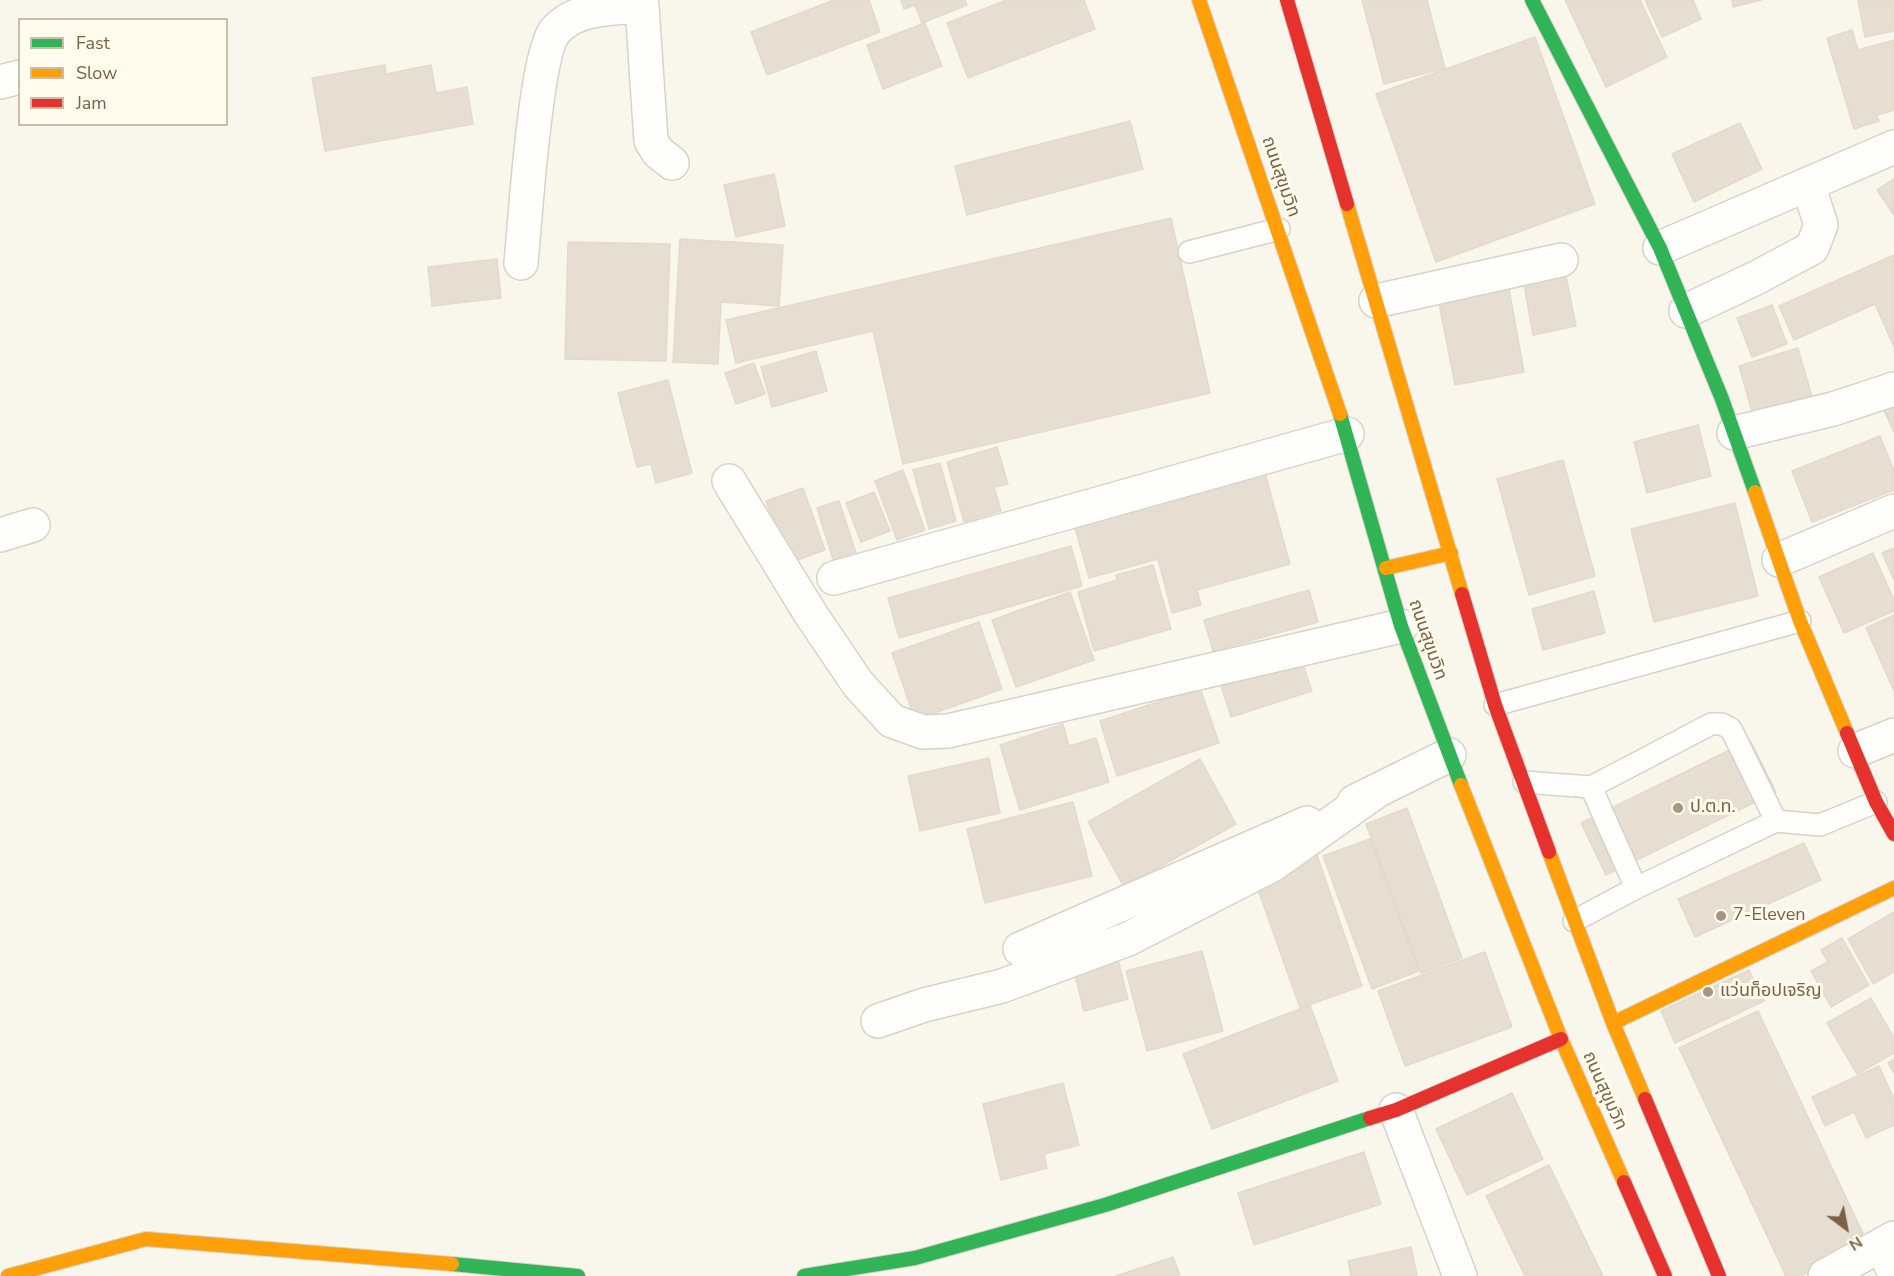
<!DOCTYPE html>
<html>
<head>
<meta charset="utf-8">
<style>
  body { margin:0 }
  #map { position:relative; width:1894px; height:1276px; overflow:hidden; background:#f9f6eb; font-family:"Nunito Sans",sans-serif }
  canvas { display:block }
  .legend { position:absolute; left:18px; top:18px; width:210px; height:108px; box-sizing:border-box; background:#fffbed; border:2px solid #cabeaa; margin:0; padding:8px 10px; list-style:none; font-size:18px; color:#7b6246 }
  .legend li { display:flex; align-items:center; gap:12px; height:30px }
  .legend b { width:30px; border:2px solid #cabeaa }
  .north { position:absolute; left:1816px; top:1198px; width:60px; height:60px; -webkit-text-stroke:4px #fffbed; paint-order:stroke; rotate:148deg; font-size:16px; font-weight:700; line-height:24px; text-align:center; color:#7b6246 }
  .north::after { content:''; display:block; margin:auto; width:21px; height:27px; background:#7b6246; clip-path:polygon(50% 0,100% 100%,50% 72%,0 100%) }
</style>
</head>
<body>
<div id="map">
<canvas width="1894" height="1276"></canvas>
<ul class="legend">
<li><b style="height:8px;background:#30b455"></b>Fast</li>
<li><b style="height:8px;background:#ff9f0a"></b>Slow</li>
<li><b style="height:8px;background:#e5322d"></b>Jam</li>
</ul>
<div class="north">N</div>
</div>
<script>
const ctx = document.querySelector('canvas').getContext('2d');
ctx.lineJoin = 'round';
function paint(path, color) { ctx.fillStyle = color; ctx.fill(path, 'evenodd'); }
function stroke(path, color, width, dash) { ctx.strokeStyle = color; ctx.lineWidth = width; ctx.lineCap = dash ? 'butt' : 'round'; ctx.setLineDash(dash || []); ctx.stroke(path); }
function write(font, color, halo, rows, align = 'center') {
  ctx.font = font + ' "Nunito Sans","Noto Sans Thai",sans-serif'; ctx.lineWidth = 6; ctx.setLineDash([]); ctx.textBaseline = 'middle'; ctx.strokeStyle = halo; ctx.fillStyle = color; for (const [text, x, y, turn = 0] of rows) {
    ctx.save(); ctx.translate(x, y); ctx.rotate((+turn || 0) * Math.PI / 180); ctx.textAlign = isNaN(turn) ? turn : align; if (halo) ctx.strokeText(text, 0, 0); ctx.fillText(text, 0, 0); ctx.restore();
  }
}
const building = new Path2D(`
  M 834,0 L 869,0 L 880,32 L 767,75 L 751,32 Z
  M 901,0 L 965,0 L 967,5 L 922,23 L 915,5 L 904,9 Z
  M 1007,0 L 1084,0 L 1095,29 L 968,78 L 947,23 Z
  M 1362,0 L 1427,0 L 1445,68 L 1384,84 Z
  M 1565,0 L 1640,0 L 1667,57 L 1606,87 Z
  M 1645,0 L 1693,0 L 1701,19 L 1662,37 Z
  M 1732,0 L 1762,0 L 1733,7 Z
  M 1858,0 L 1894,0 L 1894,31 L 1865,37 Z
  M 925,23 L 942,66 L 883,89 L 867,45 Z
  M 1852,30 L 1858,50 L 1894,40 L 1894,110 L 1877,115 L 1879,121 L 1854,129 L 1827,38 Z
  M 1535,37 L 1595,204 L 1436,262 L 1376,94 Z
  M 385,65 L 386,74 L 431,65 L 436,93 L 467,87 L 473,124 L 325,151 L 312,78 Z
  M 1130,121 L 1143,169 L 967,215 L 955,166 Z
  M 1740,123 L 1762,169 L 1694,202 L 1672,154 Z
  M 774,174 L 785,226 L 736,237 L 724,185 Z
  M 1894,179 L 1894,215 L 1877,190 Z
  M 1171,218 L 1210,393 L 903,464 L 873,331 L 736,363 L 726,320 Z
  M 680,239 L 783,245 L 779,306 L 721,302 L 718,364 L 673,362 Z
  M 568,242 L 670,244 L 666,361 L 565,359 Z
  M 1894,255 L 1894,347 L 1875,304 L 1794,340 L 1779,306 Z
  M 497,259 L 501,298 L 432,306 L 428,267 Z
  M 1566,276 L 1576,326 L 1533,335 L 1524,284 Z
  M 1509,289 L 1524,372 L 1455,385 L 1439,303 Z
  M 1772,305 L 1787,344 L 1752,357 L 1737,318 Z
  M 1798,348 L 1812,397 L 1753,415 L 1739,366 Z
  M 816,351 L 827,391 L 772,407 L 761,367 Z
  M 754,363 L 765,394 L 736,404 L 725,373 Z
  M 668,380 L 692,473 L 656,483 L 651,464 L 637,467 L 618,393 Z
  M 1894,398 L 1894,432 L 1881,404 Z
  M 1698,425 L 1711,476 L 1647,493 L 1634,442 Z
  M 1880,436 L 1894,471 L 1894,490 L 1812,522 L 1792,471 Z
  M 997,447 L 1008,484 L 994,487 L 1001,511 L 964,522 L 947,462 Z
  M 1563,460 L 1595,576 L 1529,595 L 1497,479 Z
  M 940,463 L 956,521 L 929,529 L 913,470 Z
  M 1263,466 L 1290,564 L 1197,590 L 1201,605 L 1172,613 L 1158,559 L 1089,578 L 1073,520 Z
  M 903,470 L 925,530 L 897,540 L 875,481 Z
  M 803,488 L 825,550 L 789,563 L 766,501 Z
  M 874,492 L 890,531 L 861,542 L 846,503 Z
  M 839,501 L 858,559 L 835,566 L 817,508 Z
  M 1735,503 L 1758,596 L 1654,622 L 1631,529 Z
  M 1071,546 L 1082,586 L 899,638 L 888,598 Z
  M 1894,548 L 1894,580 L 1882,553 Z
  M 1873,553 L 1894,600 L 1894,611 L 1844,633 L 1819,577 Z
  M 1153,565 L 1171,629 L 1094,651 L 1078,592 L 1117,580 L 1116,575 Z
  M 1309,590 L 1318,622 L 1213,651 L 1204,620 Z
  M 1594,591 L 1605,633 L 1543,650 L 1532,609 Z
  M 1070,592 L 1094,660 L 1016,687 L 992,620 Z
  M 1894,615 L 1894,691 L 1866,628 Z
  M 979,622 L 1002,689 L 915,720 L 892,653 Z
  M 1300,656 L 1312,691 L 1231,717 L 1220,682 Z
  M 1200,688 L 1219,743 L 1117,776 L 1100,721 Z
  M 1063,724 L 1069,746 L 1096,738 L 1109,782 L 1020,810 L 1000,745 Z
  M 1750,740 L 1776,792 L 1606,875 L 1581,823 Z
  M 989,758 L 1000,813 L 920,831 L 908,776 Z
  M 1200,759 L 1236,824 L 1124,887 L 1088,822 Z
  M 1073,802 L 1092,876 L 985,903 L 967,829 Z
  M 1407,808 L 1462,958 L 1421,973 L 1366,824 Z
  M 1370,839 L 1419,971 L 1372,989 L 1323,856 Z
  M 1804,843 L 1821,880 L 1695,937 L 1678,899 Z
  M 1317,855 L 1362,986 L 1300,1008 L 1254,878 Z
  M 1894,912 L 1894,972 L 1873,984 L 1848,939 Z
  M 1842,938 L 1869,985 L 1831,1007 L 1811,971 L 1828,962 L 1821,950 Z
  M 1202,951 L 1223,1031 L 1147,1051 L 1126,971 Z
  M 1485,952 L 1512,1027 L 1405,1066 L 1378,991 Z
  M 1117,956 L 1128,999 L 1084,1011 L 1073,967 Z
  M 1749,970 L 1764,1001 L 1675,1043 L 1661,1011 Z
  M 1871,998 L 1894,1038 L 1894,1053 L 1857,1074 L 1827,1023 Z
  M 1310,1005 L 1338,1081 L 1212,1129 L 1183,1054 Z
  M 1758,1011 L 1868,1244 L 1800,1276 L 1786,1276 L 1679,1048 Z
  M 1894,1059 L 1894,1073 L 1888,1063 Z
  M 1879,1066 L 1894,1099 L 1894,1125 L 1866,1138 L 1854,1112 L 1825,1126 L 1812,1097 Z
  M 1063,1083 L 1079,1145 L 1044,1154 L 1047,1168 L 1001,1180 L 983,1104 Z
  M 1512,1093 L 1543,1159 L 1467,1195 L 1436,1129 Z
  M 1364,1152 L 1381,1204 L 1254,1245 L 1238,1193 Z
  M 1549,1165 L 1603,1276 L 1525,1276 L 1486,1196 Z
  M 1411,1247 L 1417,1276 L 1351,1276 L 1348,1261 Z
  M 1173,1257 L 1180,1276 L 1116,1276 Z`);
paint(building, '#e6ded1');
stroke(building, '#e3dacc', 1.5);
const lane = new Path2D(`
  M 1189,252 L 1279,229
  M 1495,705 L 1800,621
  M 1524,782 L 1591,787 L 1711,724 L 1722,724 L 1731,729 L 1776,821
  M 1591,787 L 1636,888
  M 1574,921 L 1636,888 L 1776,821 L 1820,825 L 1876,802`);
const street = new Path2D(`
  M 642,6 L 651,141 L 658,152 L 672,163
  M 0,82 L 20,77
  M 1660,248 L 1894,147
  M 521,263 C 525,223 535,53 556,30 C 577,7 614,8 642,6 L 641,0
  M 1376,301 L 1561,260
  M 1686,311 L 1756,278 L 1812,248 L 1821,225 L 1808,184
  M 1734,433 L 1833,409 L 1894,389
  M 729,481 L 810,613 L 858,684 L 892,721 L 923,732 L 948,731 L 1401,626
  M 0,535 L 33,525
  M 1779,560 L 1894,511
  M 834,578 L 1347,434
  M 1855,751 L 1894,735
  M 1354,802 L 1449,755
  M 1020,949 L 1307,823
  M 878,1021 L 924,1005 L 1002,986 L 1128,939 L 1272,865 L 1374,793
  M 1396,1110 L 1460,1276
  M 1882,1245 L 1894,1272
  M 1825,1276 L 1894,1238`);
const fast = new Path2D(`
  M 1532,0 L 1660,248 L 1722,399 L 1755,492
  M 1340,414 L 1401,626 L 1461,785
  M 452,1264 L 578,1276
  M 804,1276 L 915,1258 L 1105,1205 L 1370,1118`);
const slow = new Path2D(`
  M 1199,0 L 1340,414
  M 1347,204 L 1462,594
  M 1755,492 L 1800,621 L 1847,733
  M 1386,568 L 1451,553
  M 1461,785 L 1561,1039 L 1624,1182
  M 1549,852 L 1613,1023 L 1645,1099
  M 1613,1023 L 1894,888
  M 8,1276 L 146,1239 L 452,1264`);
const jam = new Path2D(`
  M 1287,0 L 1347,204
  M 1462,594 L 1495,705 L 1549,852
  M 1847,733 L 1876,802 L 1894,834
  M 1645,1099 L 1719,1276
  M 1370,1118 L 1396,1110 L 1561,1039
  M 1624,1182 L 1665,1276`);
stroke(lane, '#d8d3c9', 24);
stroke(street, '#d8d3c9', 36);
stroke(fast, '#d9d3c8', 16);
stroke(slow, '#d9d3c8', 16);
stroke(jam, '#d9d3c8', 16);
stroke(lane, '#fefefc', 21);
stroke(street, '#fefefc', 33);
stroke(fast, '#30b455', 14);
stroke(slow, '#ff9f0a', 14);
stroke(jam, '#e5322d', 14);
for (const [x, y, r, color] of [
  [1678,808,6,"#a79680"],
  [1721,916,6,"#a79680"],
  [1708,992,6,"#a79680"]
]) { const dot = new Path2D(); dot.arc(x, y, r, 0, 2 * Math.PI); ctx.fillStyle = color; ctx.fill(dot); stroke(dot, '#fffbed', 2); }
write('18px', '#7b6246', '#fffbed', [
  ["ถนนสุขุมวิท",1280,177,71],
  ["ถนนสุขุมวิท",1427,640,71],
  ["ถนนสุขุมวิท",1604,1091,66]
]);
write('18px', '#7b6246', '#fffbed', [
  ["ป.ต.ท.",1690,808],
  ["7-Eleven",1733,916],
  ["แว่นท็อปเจริญ",1720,992]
], 'left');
</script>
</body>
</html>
